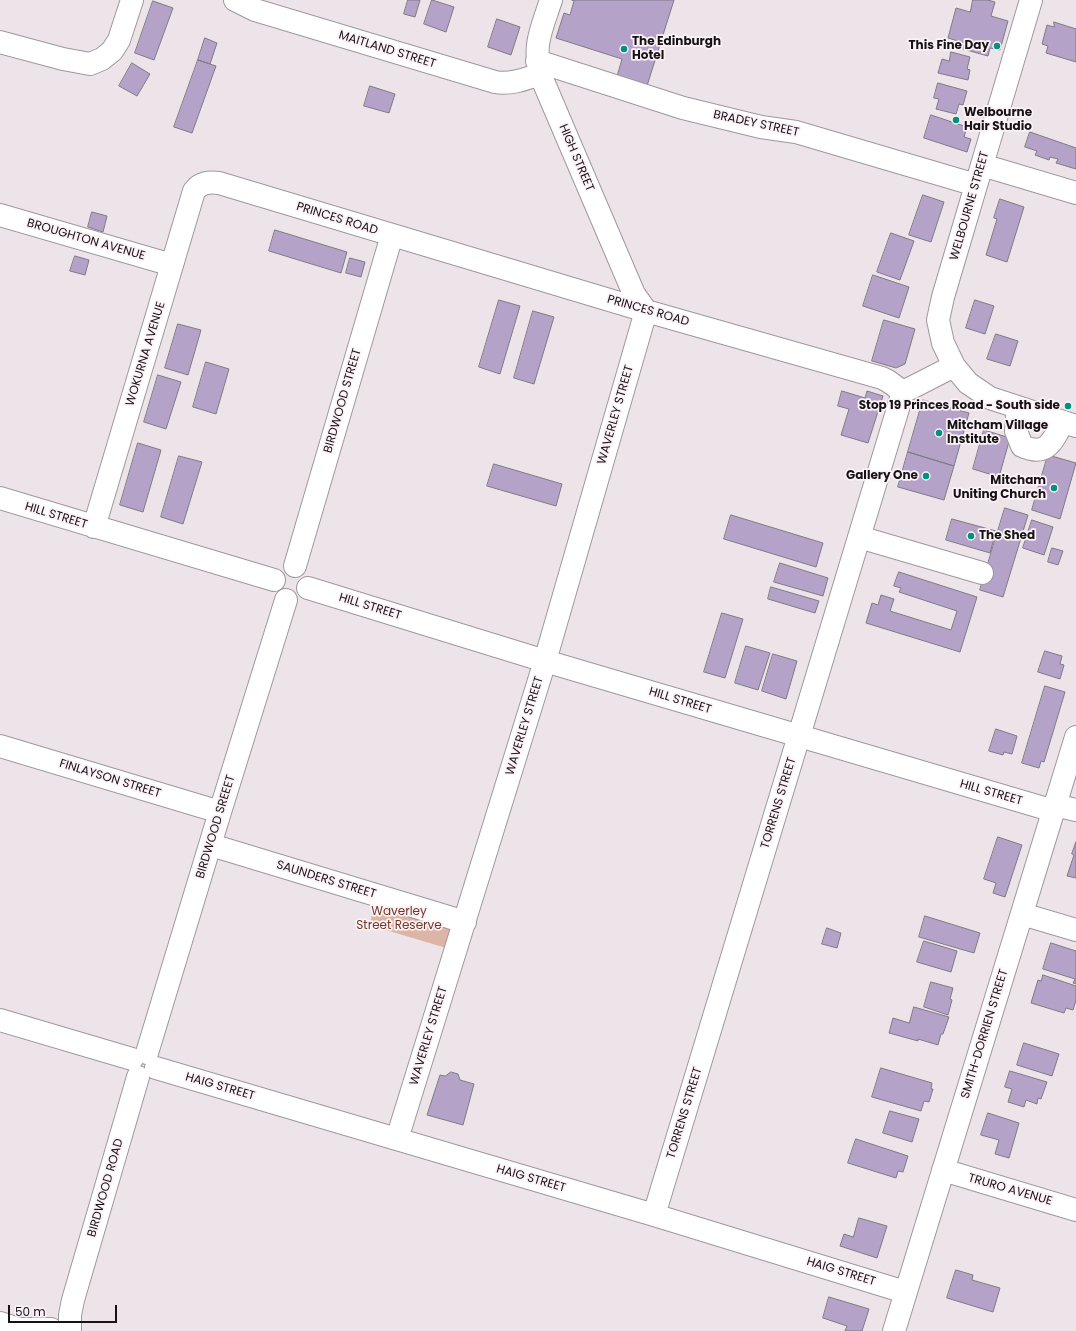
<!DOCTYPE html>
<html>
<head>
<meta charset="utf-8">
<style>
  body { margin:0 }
  #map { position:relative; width:1076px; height:1331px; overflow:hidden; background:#ede4ea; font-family:Poppins,sans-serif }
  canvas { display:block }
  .scale { position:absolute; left:8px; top:1305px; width:109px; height:18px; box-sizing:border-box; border:2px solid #161315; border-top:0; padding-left:5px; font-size:12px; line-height:14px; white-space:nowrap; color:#161315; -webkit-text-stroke:3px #fbf1f7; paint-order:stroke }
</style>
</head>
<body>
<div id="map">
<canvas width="1076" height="1331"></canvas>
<div class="scale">50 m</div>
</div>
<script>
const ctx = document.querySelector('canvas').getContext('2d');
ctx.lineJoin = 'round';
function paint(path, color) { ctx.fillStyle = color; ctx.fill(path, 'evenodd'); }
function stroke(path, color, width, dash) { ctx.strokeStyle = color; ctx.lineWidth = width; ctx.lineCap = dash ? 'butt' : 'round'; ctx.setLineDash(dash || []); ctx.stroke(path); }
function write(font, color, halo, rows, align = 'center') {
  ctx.font = font + ' Poppins,sans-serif'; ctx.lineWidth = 3.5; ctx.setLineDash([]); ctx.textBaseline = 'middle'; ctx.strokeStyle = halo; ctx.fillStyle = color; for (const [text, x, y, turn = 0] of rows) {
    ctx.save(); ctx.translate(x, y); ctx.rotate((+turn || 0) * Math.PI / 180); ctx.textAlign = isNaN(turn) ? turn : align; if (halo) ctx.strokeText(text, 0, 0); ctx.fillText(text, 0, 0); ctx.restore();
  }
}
paint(new Path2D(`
  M 378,897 L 462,923 L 453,950 L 369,925 Z`), '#ddb5a6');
const building = new Path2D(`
  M 408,0 L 420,0 L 415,17 L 404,14 Z
  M 432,0 L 454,7 L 446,32 L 424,24 Z
  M 572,0 L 674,0 L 646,89 L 616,80 L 622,59 L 556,38 L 564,13 L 570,15 L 574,1 Z
  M 973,0 L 988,0 L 995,2 L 991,16 L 1008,21 L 1000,50 L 990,48 L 988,56 L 963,49 L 965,43 L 948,38 L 956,8 L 970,12 Z
  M 153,1 L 173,8 L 154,60 L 135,53 Z
  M 497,19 L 520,27 L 511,55 L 488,47 Z
  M 1054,22 L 1076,29 L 1076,62 L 1046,53 L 1048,46 L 1042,44 L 1047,25 L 1054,27 Z
  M 205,38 L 217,43 L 210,64 L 198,60 Z
  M 951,52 L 970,57 L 967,69 L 970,70 L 968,80 L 938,73 L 942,59 L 949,61 Z
  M 198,60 L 216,66 L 192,133 L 174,127 Z
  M 132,63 L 150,74 L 137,96 L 119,86 Z
  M 938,83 L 967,91 L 963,105 L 959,104 L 956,114 L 936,109 L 939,99 L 934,98 Z
  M 370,86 L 395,94 L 389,113 L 364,106 Z
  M 931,115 L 967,127 L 964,137 L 971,139 L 967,152 L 924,138 Z
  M 1030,132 L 1076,148 L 1076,169 L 1056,163 L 1058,159 L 1050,157 L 1049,160 L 1035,155 L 1037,151 L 1025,147 Z
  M 923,195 L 944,202 L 931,242 L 909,235 Z
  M 1000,199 L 1024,207 L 1007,262 L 986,255 L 997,219 L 994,218 Z
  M 92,212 L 107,216 L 103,232 L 88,227 Z
  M 275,230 L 347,252 L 341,273 L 269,251 Z
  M 891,233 L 914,241 L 900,280 L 877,272 Z
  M 75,256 L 89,260 L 85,275 L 70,271 Z
  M 350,258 L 365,262 L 361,277 L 346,273 Z
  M 873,275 L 909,287 L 899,318 L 863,306 Z
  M 499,300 L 520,306 L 500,374 L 479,367 Z
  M 975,300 L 994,306 L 985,334 L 966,328 Z
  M 533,311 L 554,317 L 534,384 L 514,378 Z
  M 884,320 L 915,329 L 905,364 L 896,368 L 872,361 Z
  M 178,324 L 201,330 L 188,375 L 165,368 Z
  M 996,334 L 1018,341 L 1010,366 L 987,359 Z
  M 206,362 L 229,369 L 216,414 L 193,407 Z
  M 158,375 L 181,382 L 166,429 L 144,422 Z
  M 842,391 L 865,398 L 867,391 L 883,396 L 868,443 L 841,435 L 849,409 L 838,406 Z
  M 923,400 L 969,413 L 954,466 L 908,452 Z
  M 984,430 L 1010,438 L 999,477 L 973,469 Z
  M 138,443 L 161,450 L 143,512 L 120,505 Z
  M 908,452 L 954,466 L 944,500 L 898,487 Z
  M 1048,455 L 1076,463 L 1060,519 L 1032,510 Z
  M 179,456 L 202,462 L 183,524 L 161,517 Z
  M 494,464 L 562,484 L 556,506 L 487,486 Z
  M 1005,508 L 1028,515 L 1003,597 L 980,590 Z
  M 731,515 L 823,543 L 816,567 L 724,539 Z
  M 952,519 L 996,531 L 990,553 L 946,540 Z
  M 1032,520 L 1053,527 L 1044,555 L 1023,548 Z
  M 1052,548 L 1063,551 L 1058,565 L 1048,562 Z
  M 780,563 L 828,578 L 823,596 L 774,582 Z
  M 899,572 L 977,597 L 960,652 L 866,623 L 872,603 L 878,605 L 881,595 L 894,599 L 890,611 L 951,630 L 957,611 L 899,592 L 901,588 L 894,586 Z
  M 771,587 L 819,601 L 815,613 L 768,599 Z
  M 722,613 L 743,619 L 725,678 L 704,672 Z
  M 746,646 L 770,653 L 758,690 L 735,683 Z
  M 1045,651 L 1062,656 L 1060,664 L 1064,665 L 1060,679 L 1038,672 Z
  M 773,654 L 797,661 L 786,699 L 762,691 Z
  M 1045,686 L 1065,692 L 1044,762 L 1041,761 L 1039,768 L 1022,763 Z
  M 996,729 L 1017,736 L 1012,754 L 1004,752 L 1003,755 L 989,751 Z
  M 998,837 L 1022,845 L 1005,897 L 993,893 L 996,883 L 984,879 Z
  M 1076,842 L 1076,878 L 1067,876 L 1074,855 L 1072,854 Z
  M 925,916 L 980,933 L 974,953 L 919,937 Z
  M 827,928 L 841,933 L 837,948 L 822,944 Z
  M 924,941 L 957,951 L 951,972 L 917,962 Z
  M 1051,943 L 1076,951 L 1076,984 L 1073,983 L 1075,979 L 1043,969 Z
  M 1043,975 L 1076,986 L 1076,1000 L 1073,1010 L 1066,1008 L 1064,1013 L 1031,1003 L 1038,980 L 1041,981 Z
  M 931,982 L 953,988 L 950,999 L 952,1000 L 948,1015 L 924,1007 Z
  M 914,1007 L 949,1017 L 943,1034 L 941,1034 L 938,1045 L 918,1039 L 918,1041 L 889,1033 L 893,1018 L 909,1023 Z
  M 1024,1043 L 1059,1054 L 1052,1076 L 1017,1065 Z
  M 881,1068 L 932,1083 L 931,1089 L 933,1089 L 929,1102 L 924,1101 L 921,1111 L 872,1097 Z
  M 1010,1071 L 1047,1082 L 1041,1099 L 1038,1098 L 1037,1104 L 1026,1100 L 1024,1107 L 1008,1102 L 1012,1089 L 1005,1087 Z
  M 451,1072 L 458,1074 L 460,1080 L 474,1084 L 463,1125 L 427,1115 L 440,1075 L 445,1076 Z
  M 890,1111 L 919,1119 L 912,1142 L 883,1133 Z
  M 988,1113 L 1019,1123 L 1009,1158 L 995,1154 L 999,1140 L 981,1135 Z
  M 856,1139 L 908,1156 L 903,1172 L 898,1171 L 896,1178 L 848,1163 Z
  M 859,1218 L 887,1226 L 877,1258 L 840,1246 L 844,1234 L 853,1237 Z
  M 956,1270 L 973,1275 L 972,1280 L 1000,1288 L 993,1312 L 947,1298 Z
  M 829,1297 L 869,1309 L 862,1331 L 845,1331 L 847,1326 L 823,1318 Z`);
paint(building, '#b4a2c9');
stroke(building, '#7e7b83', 1);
const minor = new Path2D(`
  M 235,0 L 255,10 L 495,82 C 511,85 525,79 540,74
  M 1031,0 L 982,165 L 943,297 L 938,320 L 943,343 L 954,366 L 968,383 L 990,398 L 1076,426
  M 0,42 L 63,59 L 90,64 L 102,59 L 112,51 L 119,40 L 132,0
  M 537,61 L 683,108 L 761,127 L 796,132 L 976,185
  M 982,165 L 1076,193
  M 0,215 L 172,265
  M 1018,407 L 1016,431 L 1022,446 C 1047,457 1052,442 1063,422
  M 0,498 L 274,580
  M 94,527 L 194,191 C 201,182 209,182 219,183 L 646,311 L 882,378 L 888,381 L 903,392 L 954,366
  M 859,537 L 982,573
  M 295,566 L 392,235
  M 308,588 L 545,661 L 1054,811
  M 0,746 L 220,812
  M 1055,805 L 1076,810
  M 211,845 L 465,922
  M 1022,914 L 1076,930
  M 0,1020 L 132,1059
  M 147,1053 L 220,812 L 286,600
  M 156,1068 L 654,1215 L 905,1292
  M 397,1139 L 545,661 L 646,311 L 634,294 L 540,74 C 533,44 542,28 551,0
  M 943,1170 L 1076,1210
  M 654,1215 L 903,392
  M 0,1323 L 24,1331
  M 19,1329 L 51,1329
  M 70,1331 L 70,1315 L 73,1300 L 138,1077
  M 894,1331 L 1076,737`);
stroke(minor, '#a0979d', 24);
stroke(minor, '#fff', 22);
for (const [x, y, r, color] of [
  [997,46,4,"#00917e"],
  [624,49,4,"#00917e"],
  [956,120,4,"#00917e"],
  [1068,406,4,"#00917e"],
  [939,433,4,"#00917e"],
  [926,476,4,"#00917e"],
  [1054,488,4,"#00917e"],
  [971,536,4,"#00917e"]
]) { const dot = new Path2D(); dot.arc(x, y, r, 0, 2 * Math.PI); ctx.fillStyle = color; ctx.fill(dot); stroke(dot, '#fbf1f7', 1.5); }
write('bold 12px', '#161315', '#fbf1f7', [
  ["The Edinburgh",632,42],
  ["Hotel",632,56],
  ["This Fine Day",989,46,"right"],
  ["Welbourne",964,113],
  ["Hair Studio",964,127],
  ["Stop 19 Princes Road - South side",1060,406,"right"],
  ["Mitcham Village",947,426],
  ["Institute",947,440],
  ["Gallery One",918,476,"right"],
  ["Mitcham",1046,481,"right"],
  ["Uniting Church",1046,495,"right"],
  ["The Shed",979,536]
], 'left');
write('12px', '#161315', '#fbf1f7', [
  ["MAITLAND STREET",387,50,17],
  ["BRADEY STREET",756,124,12],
  ["HIGH STREET",576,158,67],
  ["WELBOURNE STREET",970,206,-74],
  ["PRINCES ROAD",337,219,17],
  ["BROUGHTON AVENUE",86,240,16],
  ["PRINCES ROAD",648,311,16],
  ["WOKURNA AVENUE",146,354,-73],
  ["BIRDWOOD STREET",343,401,-74],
  ["WAVERLEY STREET",616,415,-74],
  ["HILL STREET",56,516,17],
  ["HILL STREET",370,607,17],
  ["HILL STREET",680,701,17],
  ["WAVERLEY STREET",525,726,-73],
  ["FINLAYSON STREET",110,779,17],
  ["HILL STREET",991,793,16],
  ["TORRENS STREET",779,803,-73],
  ["BIRDWOOD SREEET",216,827,-73],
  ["SAUNDERS STREET",326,880,17],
  ["SMITH-DORRIEN STREET",985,1034,-73],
  ["WAVERLEY STREET",429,1036,-73],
  ["HAIG STREET",220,1087,16],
  ["TORRENS STREET",685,1113,-73],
  ["HAIG STREET",531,1179,16],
  ["BIRDWOOD ROAD",106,1188,-74],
  ["TRURO AVENUE",1010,1190,16],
  ["HAIG STREET",841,1272,17]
]);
write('12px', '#723821', '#fbf1f7', [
  ["Waverley",399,912],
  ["Street Reserve",399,926]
]);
</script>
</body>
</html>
